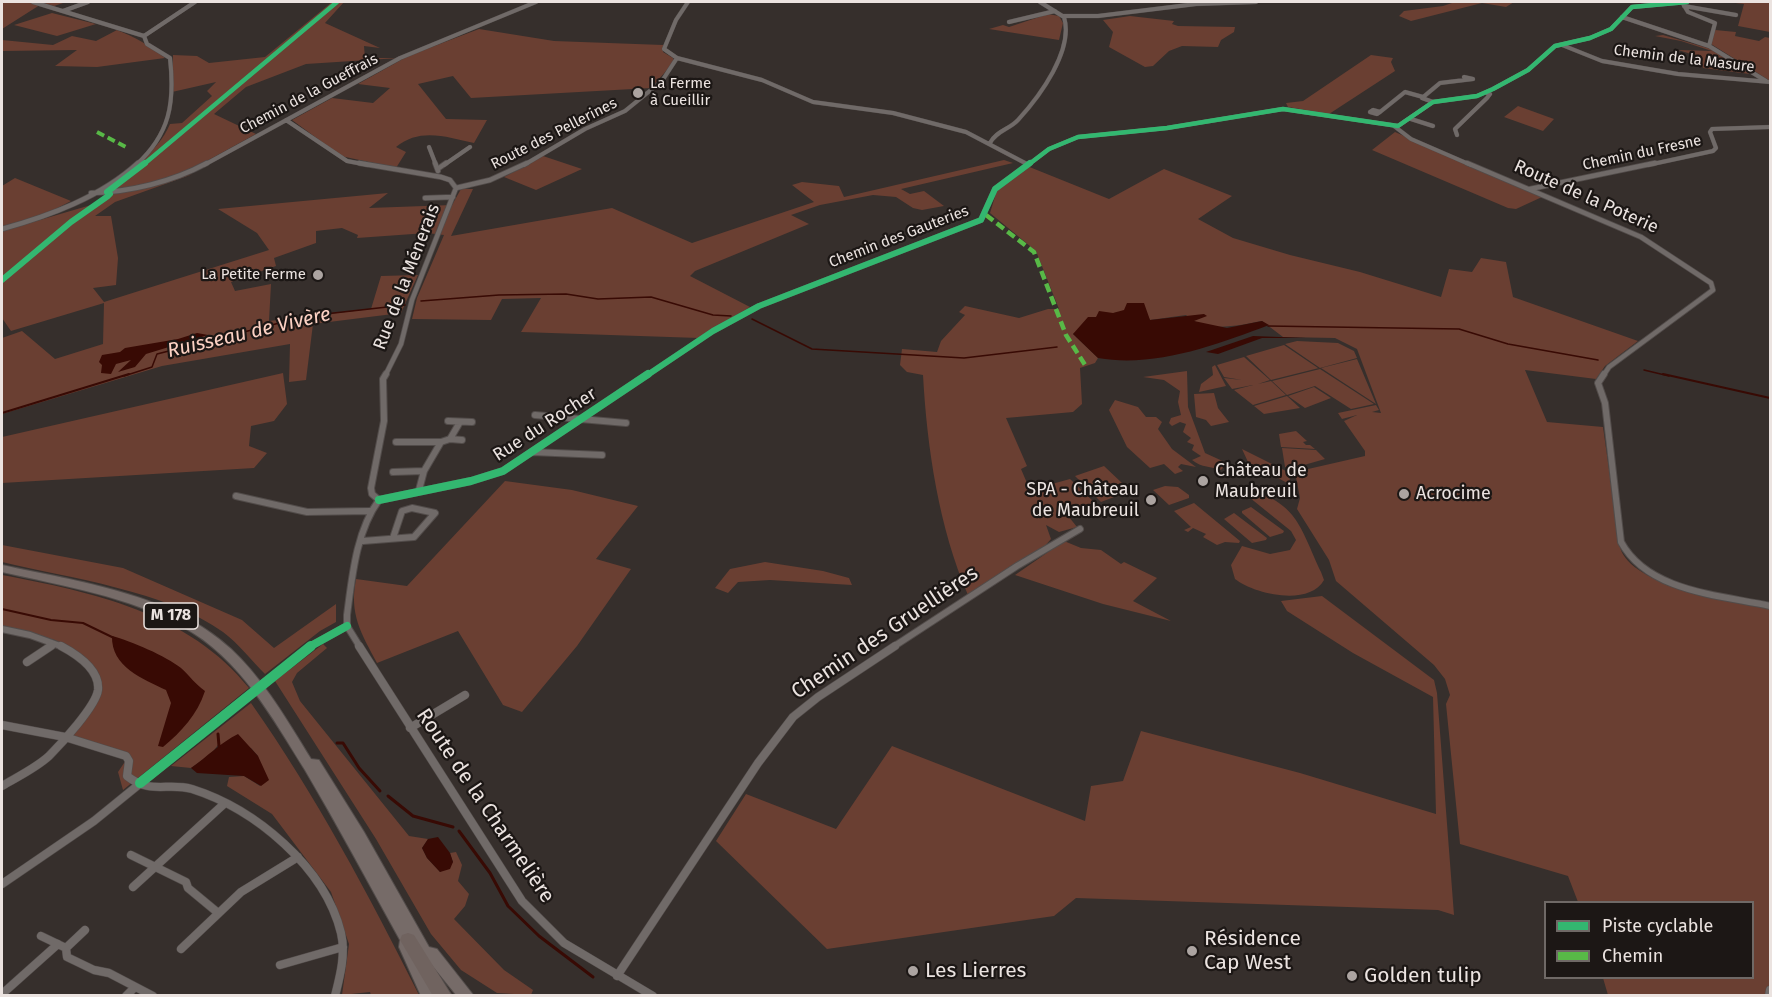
<!DOCTYPE html>
<html>
<head>
<meta charset="utf-8">
<style>
  body { margin:0 }
  #map { position:relative; width:1772px; height:997px; overflow:hidden; background:#362f2c; font-family:"Fira Sans",sans-serif }
  canvas { display:block }
  .frame { position:absolute; inset:0; border:3px solid #ebe3e0; pointer-events:none }
  .legend { position:absolute; left:1544px; top:901px; width:210px; height:78px; box-sizing:border-box; background:#1c1715; border:2px solid #6f6966; margin:0; padding:8px 10px; list-style:none; font-size:18px; color:#ebe3e0 }
  .legend li { display:flex; align-items:center; gap:12px; height:30px }
  .legend b { width:30px; border:2px solid #6f6966 }
</style>
</head>
<body>
<div id="map">
<canvas width="1772" height="997"></canvas>
<div class="frame"></div>
<ul class="legend">
<li><b style="height:8px;background:#33b770"></b>Piste cyclable</li>
<li><b style="height:8px;background:#58b947"></b>Chemin</li>
</ul>
</div>
<script>
const ctx = document.querySelector('canvas').getContext('2d');
ctx.lineJoin = 'round';
function paint(path, color) { ctx.fillStyle = color; ctx.fill(path, 'evenodd'); }
function stroke(path, color, width, dash) { ctx.strokeStyle = color; ctx.lineWidth = width; ctx.lineCap = dash ? 'butt' : 'round'; ctx.setLineDash(dash || []); ctx.stroke(path); }
function write(font, color, halo, rows, align = 'center') {
  ctx.font = font + ' "Fira Sans",sans-serif'; ctx.lineWidth = 4.5; ctx.setLineDash([]); ctx.textBaseline = 'middle'; ctx.strokeStyle = halo; ctx.fillStyle = color; for (const [text, x, y, turn = 0] of rows) {
    ctx.save(); ctx.translate(x, y); ctx.rotate((+turn || 0) * Math.PI / 180); ctx.textAlign = isNaN(turn) ? turn : align; if (halo) ctx.strokeText(text, 0, 0); ctx.fillText(text, 0, 0); ctx.restore();
  }
}
paint(new Path2D(`
  M 2,2 L 66,2 L 54,6 L 43,3 L 2,29 Z
  M 332,2 L 344,2 L 325,23 L 380,48 L 364,46 L 365,58 L 399,58 L 306,64 L 246,87 L 214,114 L 256,134 L 174,179 L 193,174 L 115,202 L 95,216 L 111,216 L 118,258 L 116,285 L 93,288 L 104,302 L 269,250 L 257,233 L 218,209 L 388,193 L 369,208 L 452,205 L 461,189 L 473,189 L 451,236 L 612,208 L 692,243 L 814,202 L 792,185 L 802,182 L 839,186 L 844,197 L 1004,160 L 1013,163 L 901,189 L 910,194 L 924,191 L 944,206 L 922,210 L 913,208 L 896,197 L 873,195 L 820,205 L 791,215 L 809,224 L 695,271 L 690,276 L 750,307 L 699,338 L 521,332 L 541,298 L 502,299 L 491,320 L 412,319 L 417,298 L 444,235 L 427,233 L 357,238 L 358,235 L 342,228 L 316,231 L 316,243 L 274,258 L 276,266 L 231,282 L 235,291 L 271,284 L 269,321 L 371,309 L 381,276 L 418,275 L 401,313 L 313,324 L 306,380 L 289,382 L 290,344 L 162,366 L 2,414 L 2,338 L 22,331 L 55,359 L 103,344 L 104,303 L 11,331 L 2,318 L 2,231 L 91,205 L 105,196 L 101,192 C 125,173 158,153 170,124 L 182,123 L 212,96 L 207,91 L 216,82 L 172,92 L 173,55 L 197,56 L 209,63 L 265,57 Z
  M 1455,2 L 1514,2 L 1506,7 L 1482,3 L 1411,21 L 1399,16 L 1404,11 L 1443,6 Z
  M 1727,2 L 1770,2 L 1770,32 L 1738,26 L 1744,4 Z
  M 52,13 L 96,24 L 57,36 L 14,25 Z
  M 1048,14 L 1059,16 L 1063,23 L 1059,40 L 989,29 L 1003,25 L 1009,27 Z
  M 1130,16 L 1174,21 L 1172,24 L 1178,26 L 1235,27 L 1234,32 L 1221,40 L 1218,47 L 1182,46 L 1169,51 L 1153,66 L 1145,67 L 1109,47 L 1113,32 L 1103,20 Z
  M 479,29 L 554,41 L 663,45 L 663,52 L 673,58 L 674,62 L 651,88 L 471,98 L 453,76 L 418,84 L 446,119 L 487,120 L 474,143 C 447,137 420,127 396,147 L 406,152 L 396,168 L 341,156 L 292,120 L 332,98 L 373,103 L 390,88 L 358,84 L 408,56 Z
  M 117,30 C 135,37 149,45 165,58 L 97,67 L 55,66 L 77,50 L 2,51 L 2,40 L 53,45 L 72,36 L 96,41 Z
  M 1715,30 L 1736,32 L 1735,36 L 1759,41 L 1765,37 L 1770,38 L 1770,81 L 1711,44 Z
  M 1663,35 L 1718,51 L 1750,74 L 1703,68 L 1701,57 L 1678,50 L 1712,51 L 1681,41 L 1655,36 Z
  M 1371,55 L 1393,58 L 1391,62 L 1395,71 L 1329,114 L 1288,107 L 1286,103 L 1303,101 Z
  M 1518,106 L 1554,119 L 1543,131 L 1504,117 Z
  M 1395,132 L 1522,187 L 1542,197 L 1516,209 L 1508,208 L 1372,150 Z
  M 543,156 L 582,169 L 536,190 L 504,177 Z
  M 1027,166 L 1109,199 L 1164,169 L 1232,196 L 1198,219 L 1233,238 L 1290,255 L 1360,272 L 1441,297 L 1449,269 L 1472,272 L 1481,258 L 1506,262 L 1513,297 L 1638,341 L 1605,366 L 1596,379 L 1525,370 L 1547,422 L 1603,427 L 1620,547 C 1630,587 1736,602 1770,609 L 1770,995 L 1608,995 L 1603,978 L 1752,978 L 1752,902 L 1578,902 L 1568,876 L 1460,844 L 1446,704 L 1450,695 L 1445,679 L 1434,665 L 1336,581 L 1329,560 L 1297,509 L 1300,498 L 1295,472 L 1365,456 L 1365,451 L 1344,421 L 1357,415 L 1342,419 L 1338,413 L 1376,405 L 1379,410 L 1372,412 L 1381,413 L 1357,349 L 1335,338 L 1283,337 L 1262,321 C 1240,325 1204,334 1186,315 L 1150,320 L 1147,315 C 1114,308 1100,314 1073,334 L 1098,358 L 1095,363 L 1080,368 L 1082,404 L 1073,412 L 1006,418 L 1027,466 L 1021,469 L 1030,490 L 1070,479 L 1095,503 L 1065,512 L 1077,527 L 1059,532 L 1046,525 L 1051,539 L 1044,547 L 968,595 C 939,528 927,448 923,375 L 907,372 L 900,365 L 902,349 L 937,352 L 941,341 L 965,315 L 959,312 L 965,306 L 1019,318 L 1048,309 L 1059,309 L 1036,251 L 990,213 L 997,190 Z
  M 15,178 L 71,201 L 48,213 L 2,227 L 2,186 Z
  M 1297,341 L 1338,343 L 1354,351 L 1357,358 L 1320,368 L 1285,344 Z
  M 1284,345 L 1318,368 L 1319,368 L 1271,380 L 1246,356 Z
  M 1244,357 L 1270,380 L 1258,384 L 1271,381 L 1286,395 L 1253,405 L 1234,390 L 1253,385 L 1232,389 L 1224,378 L 1242,380 L 1224,377 L 1217,365 Z
  M 1357,359 L 1376,404 L 1321,368 Z
  M 1215,365 L 1226,386 L 1199,392 L 1201,384 L 1213,375 L 1212,367 Z
  M 1320,369 L 1374,404 L 1351,409 L 1315,386 L 1287,395 L 1272,381 Z
  M 1187,371 L 1188,407 L 1205,453 L 1227,463 L 1221,470 C 1211,466 1202,468 1192,460 L 1201,456 L 1192,450 L 1194,445 L 1187,442 L 1191,438 L 1183,432 L 1186,424 L 1180,422 L 1172,426 L 1169,423 L 1171,418 L 1181,415 L 1178,402 L 1180,391 L 1164,380 L 1143,377 Z
  M 283,373 L 287,404 L 274,421 L 251,426 L 249,446 L 267,453 L 254,468 L 2,483 L 2,437 Z
  M 1314,387 L 1331,398 L 1305,408 L 1288,396 Z
  M 1214,393 L 1218,408 L 1229,422 L 1211,426 L 1206,420 L 1196,417 L 1194,394 Z
  M 1287,396 L 1300,408 L 1264,414 L 1254,406 Z
  M 1115,400 L 1138,407 L 1146,417 L 1156,417 L 1162,422 L 1158,429 L 1172,449 L 1196,467 L 1181,464 L 1178,467 L 1183,471 L 1175,474 L 1164,464 L 1150,468 L 1127,447 L 1109,410 Z
  M 1296,431 L 1307,441 L 1303,442 L 1306,445 L 1310,445 L 1315,449 L 1281,447 L 1279,434 Z
  M 1282,448 L 1316,450 L 1325,459 L 1290,469 L 1285,467 Z
  M 1242,449 L 1288,472 L 1291,485 L 1248,462 Z
  M 1104,466 L 1122,483 L 1111,486 L 1122,494 L 1101,502 L 1075,476 Z
  M 505,481 L 572,490 L 638,506 L 596,559 L 631,569 L 577,646 L 522,712 L 503,705 L 458,631 L 377,663 C 361,633 349,614 356,579 L 407,586 Z
  M 1165,486 L 1178,487 L 1189,495 L 1189,498 L 1169,505 L 1153,490 Z
  M 1244,488 C 1298,503 1299,525 1321,572 L 1324,580 C 1309,607 1254,594 1235,579 L 1231,565 L 1242,546 L 1270,554 L 1290,550 L 1296,540 L 1291,531 L 1239,489 Z
  M 1194,503 L 1240,541 L 1239,543 L 1225,542 L 1217,545 L 1203,537 L 1206,534 L 1193,528 L 1188,532 L 1184,530 L 1191,527 L 1174,511 Z
  M 1251,507 L 1284,531 L 1283,533 L 1270,537 L 1242,513 L 1242,511 Z
  M 1234,513 L 1267,538 L 1266,540 L 1252,543 L 1224,519 Z
  M 1064,541 L 1081,548 L 1101,550 L 1121,564 L 1124,562 L 1157,578 L 1133,601 L 1171,621 L 1103,604 L 1015,575 Z
  M 2,545 L 123,568 L 242,620 L 274,648 L 336,604 L 336,622 L 320,631 L 265,674 C 252,661 239,644 223,632 C 167,591 69,578 2,562 Z
  M 765,562 L 823,571 L 849,578 L 852,585 L 770,580 L 738,582 L 728,593 L 715,588 L 730,569 Z
  M 2,575 C 93,592 189,613 249,688 L 123,790 L 118,772 L 128,757 L 72,736 L 101,691 L 80,657 L 55,640 L 2,628 Z
  M 1322,596 L 1434,680 L 1437,693 L 1454,915 L 1438,910 L 1076,898 L 1054,916 L 827,949 L 716,841 L 746,794 L 836,829 L 892,746 L 1085,821 L 1091,786 L 1123,781 L 1141,731 L 1300,773 L 1436,814 L 1433,697 L 1353,653 L 1287,611 L 1281,601 Z
  M 323,644 L 327,648 L 297,673 L 292,682 L 300,701 L 409,836 L 428,839 L 422,848 L 427,858 L 440,872 L 453,862 L 450,853 L 456,852 L 462,865 L 458,881 L 469,894 L 465,906 L 454,919 L 504,970 L 533,990 L 531,995 L 497,993 L 461,970 L 431,934 L 376,839 L 275,681 Z
  M 251,703 C 315,794 369,895 419,995 L 371,995 L 370,992 L 342,995 L 349,944 L 331,892 L 272,814 L 227,786 L 229,777 L 244,776 L 260,786 L 258,756 L 251,748 L 218,745 L 211,754 L 191,768 L 171,766 Z`), '#6a3f32');
paint(new Path2D(`
  M 1127,303 L 1144,303 L 1150,320 L 1204,314 L 1207,316 L 1194,321 L 1227,328 L 1262,321 L 1269,325 C 1216,345 1155,368 1098,358 L 1073,334 L 1088,317 L 1096,317 L 1099,311 L 1113,313 L 1124,310 Z
  M 197,333 L 208,335 L 146,354 L 135,367 L 118,372 L 131,360 L 116,364 L 111,374 L 101,373 L 102,365 L 99,362 L 102,355 L 120,352 L 125,348 L 178,339 Z
  M 1253,336 L 1306,338 L 1262,338 L 1218,354 L 1206,352 Z
  M 112,636 C 131,641 166,656 181,668 C 190,676 195,684 205,691 C 197,715 182,731 163,747 L 158,746 L 171,703 L 166,690 C 143,679 111,667 112,636 Z
  M 238,734 L 258,756 L 269,780 L 261,786 L 244,776 L 197,773 L 191,768 C 208,756 220,743 238,734 Z
  M 438,837 L 450,853 L 453,862 L 450,869 L 440,872 L 427,858 L 422,848 L 428,839 Z`), '#380a04');
stroke(new Path2D(`
  M 421,301 L 499,295 L 566,294 L 598,299 L 651,297 L 713,315 L 731,316
  M 752,319 L 812,349 L 964,358 L 1057,347
  M 1268,326 L 1459,329 L 1508,344 L 1598,360
  M 1644,370 L 1669,376
  M 124,376 L 152,367 L 157,354 L 307,316 L 405,305`), '#380a04', 1.5);
stroke(new Path2D(`
  M 1663,374 L 1770,398
  M 2,413 L 129,374
  M 2,609 L 51,620 L 83,623 L 114,638`), '#380a04', 2);
stroke(new Path2D(`
  M 218,734 L 219,746
  M 337,743 L 343,743 L 359,768 L 380,791
  M 388,796 L 413,816 L 453,827
  M 459,831 L 490,873 L 508,906 L 539,936 L 593,977`), '#380a04', 3);
const streetFar3 = new Path2D(`
  M 33,2 L 144,36
  M 688,2 L 676,20 L 664,49 L 677,58 L 762,80 L 813,102 L 893,113 L 966,132 L 1027,164
  M 1682,2 L 1688,12 L 1715,23 L 1709,46
  M 1684,6 L 1736,15
  M 63,11 L 88,2
  M 1063,16 L 1098,16 L 1196,4 L 1256,2
  M 1622,17 L 1709,46 L 1766,81
  M 1009,22 L 1055,11
  M 144,36 L 195,2
  M 1562,45 L 1602,61 L 1678,74 L 1770,82
  M 1433,102 L 1422,98 L 1440,83 L 1473,79 L 1464,77 L 1468,79
  M 1373,110 L 1380,112 L 1377,114 L 1370,112 Z
  M 1380,112 L 1405,92 L 1423,97
  M 1411,119 L 1433,126
  M 286,120 L 347,161 L 368,165
  M 1394,126 L 1411,139 L 1471,165
  M 1457,135 L 1455,129 L 1487,98 L 1490,94 L 1487,93
  M 990,143 C 996,131 1010,129 1018,120 C 1040,96 1074,50 1064,17 L 1040,2
  M 429,147 L 436,165
  M 136,165 C 170,134 175,103 170,58 L 147,44 L 144,36
  M 204,165 L 400,58 L 536,2
  M 444,165 L 470,147
  M 524,165 L 585,129 L 625,111 L 662,81 L 677,58
  M 1028,165 L 1049,149 L 1078,137 L 1167,128 L 1283,109 L 1398,126 L 1433,102 L 1477,96 L 1493,89 L 1528,70 L 1555,46 L 1590,38 L 1611,29 L 1632,7 L 1687,2
  M 1648,165 L 1713,151 L 1716,148 L 1710,132 L 1712,129 L 1770,127`);
const streetFar2 = new Path2D(`
  M 359,163 L 441,177 L 450,180 L 456,188 L 412,300 L 401,344 L 385,376
  M 435,163 L 438,171
  M 1467,163 L 1641,237 L 1711,283 L 1713,290 L 1609,367 L 1603,376
  M 439,168 L 446,163
  M 456,188 L 490,180 L 527,163
  M 1530,189 L 1655,163
  M 91,193 C 130,192 172,182 207,163
  M 425,198 L 453,197
  M 2,229 C 49,216 101,197 138,163
  M 646,376 L 713,331 L 759,306 L 981,220 L 995,189 L 1030,163`);
const streetFar1 = new Path2D(`
  M 1604,374 L 1598,383 L 1605,403 L 1621,542 C 1648,592 1720,595 1770,606
  M 535,415 L 626,423
  M 448,421 L 472,422
  M 450,439 L 462,440
  M 396,442 L 441,442
  M 532,452 L 602,455
  M 393,472 L 424,471
  M 419,490 L 424,471 L 441,442 L 450,439 L 460,422
  M 236,496 L 307,512 L 370,511
  M 379,500 L 471,481 L 503,471 L 648,374
  M 363,541 L 414,537 L 435,513 L 412,508 L 402,511 L 393,538
  M 2,629 L 30,635 L 63,647
  M 49,647 L 54,644
  M 309,647 L 347,626
  M 360,647 L 347,626 L 347,615 C 352,578 356,531 379,500 L 372,494 L 371,488 L 384,421 L 383,379 L 386,374
  M 893,647 L 1017,566 L 1080,529`);
const street = new Path2D(`
  M 359,646 L 522,901 L 564,943 L 653,996
  M 27,662 L 51,646
  M 286,666 L 311,646
  M 2,725 L 65,737 L 126,756 L 129,761 L 127,776 C 151,795 167,782 192,789 C 255,809 325,867 341,933 C 346,954 340,976 335,996
  M 410,728 L 465,695
  M 2,786 C 17,777 36,768 49,756 C 61,744 96,706 98,690 C 100,669 76,654 61,646
  M 131,855 L 186,882 L 188,888 L 217,912
  M 2,884 L 94,821 L 238,704
  M 133,887 L 225,803
  M 41,936 L 66,948 L 67,957 L 94,970 L 109,973 L 153,996
  M 66,948 L 85,930
  M 181,949 L 241,892 L 298,857
  M 280,965 L 343,947
  M 617,976 L 758,763 L 793,717 L 818,697 L 895,646
  M 2,994 L 58,944
  M 126,996 L 135,987
  M 1769,996 L 1770,990`);
const primary = new Path2D(`
  M 2,565 C 79,582 170,593 231,649 C 264,680 287,720 311,759 L 319,760 L 364,832 L 429,947 L 437,949 L 474,996 L 457,996 L 427,959 L 419,957 L 414,947 L 436,996 L 421,996 L 399,947 L 400,940 C 369,884 338,826 305,770 C 272,717 240,658 183,627 C 128,596 63,586 2,572 Z`);
const highway = new Path2D(`
  M 408,933 L 414,935 L 452,996 L 433,996 L 400,940 L 402,935 Z`);
stroke(streetFar3, '#524c4a', 4.5);
stroke(streetFar2, '#524c4a', 6);
stroke(streetFar1, '#524c4a', 8);
stroke(street, '#524c4a', 9);
stroke(primary, '#524c4a', 2);
stroke(highway, '#524c4a', 2);
stroke(streetFar3, '#706a68', 4);
stroke(streetFar2, '#706a68', 4.5);
stroke(streetFar1, '#706a68', 6);
stroke(street, '#706a68', 8);
paint(primary, '#766b68');
paint(highway, '#70635f');
const streetBridge = new Path2D(`
  M 238,704 L 286,666`);
stroke(streetBridge, '#524c4a', 9, []);
stroke(streetBridge, '#706a68', 8);
stroke(new Path2D(`
  M 97,132 L 128,148`), '#58b947', 4, [8, 4]);
stroke(new Path2D(`
  M 986,215 L 1034,252 L 1066,335 L 1087,368`), '#58b947', 4.5, [9, 4.5]);
stroke(new Path2D(`
  M 143,165 L 337,2
  M 1028,165 L 1049,149 L 1078,137 L 1167,128 L 1283,109 L 1398,126 L 1433,102 L 1477,96 L 1493,89 L 1528,70 L 1555,46 L 1590,38 L 1611,29 L 1632,7 L 1687,2`), '#33b770', 4.5);
stroke(new Path2D(`
  M 2,280 L 71,222 L 108,196 L 110,194 L 107,192 L 145,163
  M 646,376 L 713,331 L 759,306 L 981,220 L 995,189 L 1030,163`), '#33b770', 6);
stroke(new Path2D(`
  M 379,500 L 471,481 L 503,471 L 648,374
  M 309,647 L 347,626`), '#33b770', 8);
stroke(new Path2D(`
  M 140,783 L 311,646`), '#33b770', 10);
for (const [x, y, r, color] of [
  [638,93,6,"#aca4a1"],
  [318,275,6,"#aca4a1"],
  [1203,481,6,"#aca4a1"],
  [1404,494,6,"#aca4a1"],
  [1151,500,6,"#aca4a1"],
  [1192,951,6,"#aca4a1"],
  [913,971,6,"#aca4a1"],
  [1352,976,6,"#aca4a1"]
]) { const dot = new Path2D(); dot.arc(x, y, r, 0, 2 * Math.PI); ctx.fillStyle = color; ctx.fill(dot); stroke(dot, '#1c1715', 2); }
write('15px', '#ebe3e0', '#1c1715', [
  ["Chemin de la Masure",1684,59,7],
  ["Chemin de la Gueffrais",309,94,-28],
  ["Route des Pellerines",554,134,-27],
  ["Chemin du Fresne",1642,153,-12],
  ["Chemin des Gauteries",899,237,-21]
]);
write('15px', '#ebe3e0', '#1c1715', [
  ["La Ferme",650,84],
  ["à Cueillir",650,101],
  ["La Petite Ferme",306,275,"right"]
], 'left');
for (const [x, y, w] of [
  [171,616,54]
]) { const box = new Path2D(); box.roundRect(x - w / 2, y - 13, w, 26, 4.5); ctx.fillStyle = '#1c1715'; ctx.fill(box); stroke(box, '#ebe3e0', 1.5); }
write('bold 16px', '#ebe3e0', null, [
  ["M 178",171,616]
]);
write('18px', '#ebe3e0', '#1c1715', [
  ["Route de la Poterie",1586,197,24],
  ["Rue de la Ménerais",407,277,-69],
  ["Rue du Rocher",545,425,-33]
]);
write('18px', '#ebe3e0', '#1c1715', [
  ["Château de",1215,471],
  ["Maubreuil",1215,492],
  ["SPA - Château",1139,490,"right"],
  ["de Maubreuil",1139,511,"right"],
  ["Acrocime",1416,494]
], 'left');
write('italic 20px', '#fcd1c3', '#1c1715', [
  ["Ruisseau de Vivère",249,333,-13]
]);
write('21px', '#ebe3e0', '#1c1715', [
  ["Chemin des Gruellières",885,633,-34],
  ["Route de la Charmelière",485,806,56]
]);
write('21px', '#ebe3e0', '#1c1715', [
  ["Résidence",1204,939],
  ["Cap West",1204,963],
  ["Les Lierres",925,971],
  ["Golden tulip",1364,976]
], 'left');
</script>
</body>
</html>
